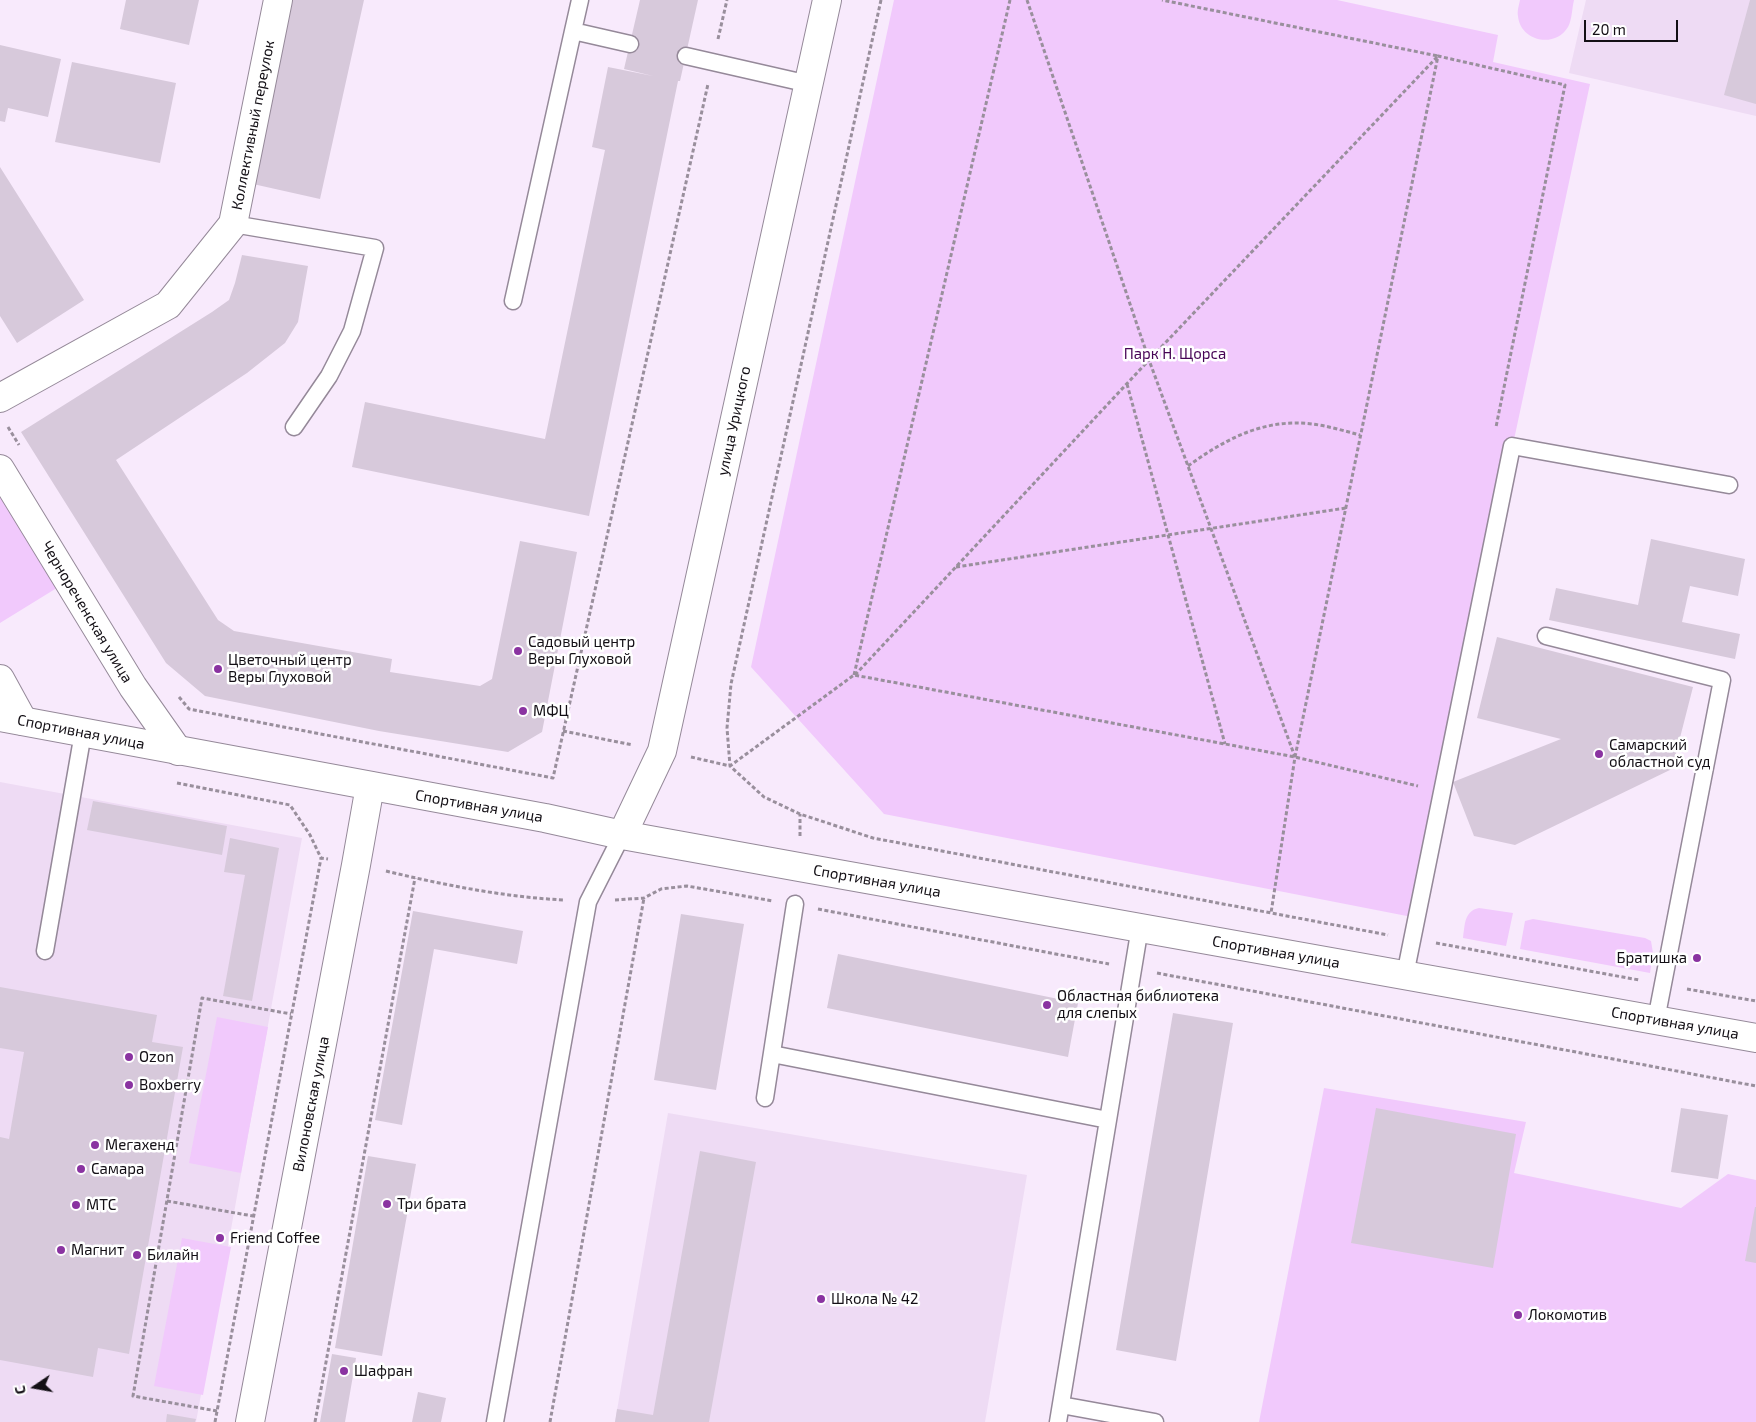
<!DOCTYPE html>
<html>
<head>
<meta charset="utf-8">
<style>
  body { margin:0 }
  #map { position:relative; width:1756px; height:1422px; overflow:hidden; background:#f8eafc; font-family:"Exo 2",sans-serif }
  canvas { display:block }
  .north { position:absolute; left:10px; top:1362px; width:50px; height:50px; -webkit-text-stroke:4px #fff; paint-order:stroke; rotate:258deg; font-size:14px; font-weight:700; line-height:20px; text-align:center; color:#130f15 }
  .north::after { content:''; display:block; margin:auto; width:18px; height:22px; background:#130f15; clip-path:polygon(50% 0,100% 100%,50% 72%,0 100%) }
  .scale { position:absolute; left:1584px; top:20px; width:94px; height:22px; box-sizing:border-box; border:2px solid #130f15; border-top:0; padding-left:6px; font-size:15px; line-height:18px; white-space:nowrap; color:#130f15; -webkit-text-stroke:4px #fff; paint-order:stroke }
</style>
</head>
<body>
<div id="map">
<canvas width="1756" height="1422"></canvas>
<div class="north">С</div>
<div class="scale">20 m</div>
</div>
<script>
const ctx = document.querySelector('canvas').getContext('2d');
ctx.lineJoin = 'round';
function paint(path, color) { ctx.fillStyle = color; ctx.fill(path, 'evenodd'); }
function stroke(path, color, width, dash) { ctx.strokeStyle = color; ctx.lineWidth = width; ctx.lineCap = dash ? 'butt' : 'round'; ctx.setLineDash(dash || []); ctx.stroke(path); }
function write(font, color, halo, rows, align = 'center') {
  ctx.font = font + ' "Exo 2",sans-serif'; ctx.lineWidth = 5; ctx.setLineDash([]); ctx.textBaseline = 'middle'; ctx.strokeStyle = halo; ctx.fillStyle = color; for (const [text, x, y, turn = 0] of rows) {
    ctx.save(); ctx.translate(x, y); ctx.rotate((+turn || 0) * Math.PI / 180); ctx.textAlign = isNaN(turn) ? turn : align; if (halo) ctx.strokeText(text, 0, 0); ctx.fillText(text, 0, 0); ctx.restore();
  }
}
paint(new Path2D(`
  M 1586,0 L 1756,0 L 1756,116 L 1569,73 Z
  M 0,782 L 302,838 L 196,1422 L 0,1422 Z
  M 668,1113 L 1027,1175 L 985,1422 L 615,1422 Z`), '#eedbf4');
paint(new Path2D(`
  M 894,0 L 1337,0 L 1498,35 L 1493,62 L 1590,84 L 1412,917 L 884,814 L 751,667 Z
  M 1520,0 L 1574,0 C 1572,8 1572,20 1568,27 C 1555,49 1520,41 1518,16 C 1517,11 1519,5 1520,0 Z
  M 0,491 L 60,586 L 0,623 Z
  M 1479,908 L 1513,913 L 1506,946 L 1463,938 C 1465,925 1464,911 1479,908 Z
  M 1533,919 L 1645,938 L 1651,941 L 1653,953 L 1650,973 L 1520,949 L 1525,921 Z
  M 217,1017 L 268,1027 L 241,1173 L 189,1163 Z
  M 1324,1088 L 1526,1122 L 1514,1173 L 1681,1208 L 1728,1174 L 1756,1180 L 1756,1422 L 1259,1422 Z
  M 182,1238 L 231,1247 L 203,1395 L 154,1386 Z`), '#f1c9fc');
paint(new Path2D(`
  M 126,0 L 199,0 L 189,45 L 120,29 Z
  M 293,0 L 364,0 L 320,199 L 253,184 Z
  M 640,0 L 698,0 L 680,81 L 678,81 L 589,516 L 352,467 L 365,402 L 545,439 L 605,150 L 592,147 L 608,67 L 653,76 L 624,69 Z
  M 1750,0 L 1756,0 L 1756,104 L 1724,95 Z
  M 0,45 L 61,59 L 48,117 L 8,108 L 5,122 L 0,121 Z
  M 72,62 L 176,83 L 160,163 L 55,142 Z
  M 0,167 L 84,300 L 17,343 L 0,316 Z
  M 242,255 L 308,266 L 298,322 L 285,343 L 247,373 L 116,460 L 218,620 L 234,631 L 392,659 L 390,672 L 480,686 L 492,679 L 520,541 L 577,552 L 542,732 L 508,752 L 379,731 L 205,696 L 166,663 L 21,432 L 212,312 L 229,300 L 235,283 Z
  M 1651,539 L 1745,559 L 1738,596 L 1690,586 L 1682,622 L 1740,634 L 1735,659 L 1549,620 L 1556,588 L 1638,605 Z
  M 1497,637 L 1693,687 L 1672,769 L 1515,845 L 1474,836 L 1453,782 L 1561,739 L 1477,718 Z
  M 93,801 L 227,826 L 222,855 L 87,830 Z
  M 230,838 L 279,848 L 252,1001 L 223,996 L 245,875 L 224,872 Z
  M 413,911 L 523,931 L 517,964 L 434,949 L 402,1125 L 375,1120 Z
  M 681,914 L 744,924 L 716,1090 L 654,1080 Z
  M 838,954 L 1078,1003 L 1068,1057 L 827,1008 Z
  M 0,987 L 157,1015 L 152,1042 L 183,1047 L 129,1354 L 98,1348 L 93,1377 L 0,1360 L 0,1137 L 9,1139 L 24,1052 L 0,1048 Z
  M 1173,1013 L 1233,1023 L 1176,1361 L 1116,1350 Z
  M 1376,1108 L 1516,1134 L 1493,1268 L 1351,1243 Z
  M 1681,1108 L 1728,1115 L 1718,1179 L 1671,1172 Z
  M 700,1151 L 756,1162 L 709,1422 L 615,1422 L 617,1409 L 653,1415 Z
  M 368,1156 L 416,1164 L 382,1356 L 335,1348 Z
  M 1755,1207 L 1756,1207 L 1756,1263 L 1745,1261 Z
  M 332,1354 L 356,1358 L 345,1422 L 320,1422 Z
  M 418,1392 L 446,1398 L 441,1422 L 412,1422 Z
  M 167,1414 L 196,1419 L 195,1422 L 166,1422 Z`), '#d7c9db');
const lane = new Path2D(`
  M 580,0 L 573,31 L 630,44
  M 686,56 L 809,84
  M 233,224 L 375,248 L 352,331 L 329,376 L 294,427
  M 513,301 L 573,31
  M 1546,636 L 1722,680 L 1656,1020
  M 45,951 L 83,733
  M 1405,975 L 1512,446 L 1729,485
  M 772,1054 L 1108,1120
  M 765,1098 L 795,904
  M 1061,1405 L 1155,1422
  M 495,1422 L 588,902 L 622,835
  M 1058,1422 L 1140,927`);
const street = new Path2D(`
  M 0,398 L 168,305 L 233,224 L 278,0
  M 0,469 L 133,687 L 178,751
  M 0,679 L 23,721`);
const secondary = new Path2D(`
  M 622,835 L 662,751 L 827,0
  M 250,1422 L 356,865 L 370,786`);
const primary = new Path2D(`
  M 0,717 L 545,818 L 622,835 L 799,867 L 1756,1038`);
stroke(lane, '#958999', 19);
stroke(street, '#958999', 30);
stroke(secondary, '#958999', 30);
stroke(primary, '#958999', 30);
stroke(new Path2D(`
  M 881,0 L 731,684 L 727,728 L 730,766 L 764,797 L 800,814 L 873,838 L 1388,935
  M 1027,0 L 1149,360 L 1295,757 L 1271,913
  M 718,39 L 727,0
  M 1127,384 L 1225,744
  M 8,427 L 19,445
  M 1188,466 C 1225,439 1265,418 1312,424 C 1328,426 1345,431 1360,435
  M 956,567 L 1346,508
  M 854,675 L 1010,0
  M 855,675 L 1149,360 L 1438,56 L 1162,0
  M 179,697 L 189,709 L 553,778 L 708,84
  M 563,731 L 633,745
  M 691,757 L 730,766 L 854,675 L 1295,757 L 1418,786
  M 1295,757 L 1438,56 L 1565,85 L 1496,427
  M 177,783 L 290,805 L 310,835 L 321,858 L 328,859
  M 800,836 L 800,814
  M 386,871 C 444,885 504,897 564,900
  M 615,900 L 644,898 L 661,889 L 687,886 L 773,901
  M 818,909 L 1109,964
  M 1436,943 L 1639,980
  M 1157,973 L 1756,1086
  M 1687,989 L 1756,1001
  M 167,1201 L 253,1216
  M 217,1411 L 133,1396 L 202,998 L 291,1014
  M 215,1422 L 321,858
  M 315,1422 L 415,878
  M 550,1422 L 644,898`), '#998f9c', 3, [4, 2.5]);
stroke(lane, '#fff', 16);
stroke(street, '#fff', 28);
stroke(secondary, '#fff', 28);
stroke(primary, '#fff', 28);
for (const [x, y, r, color] of [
  [518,651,5,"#8a33a1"],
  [218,669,5,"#8a33a1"],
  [523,711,5,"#8a33a1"],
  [1599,754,5,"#8a33a1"],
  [1697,958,5,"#8a33a1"],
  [1047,1005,5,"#8a33a1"],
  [129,1057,5,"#8a33a1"],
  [129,1085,5,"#8a33a1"],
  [95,1145,5,"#8a33a1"],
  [81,1169,5,"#8a33a1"],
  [387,1204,5,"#8a33a1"],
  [76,1205,5,"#8a33a1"],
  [220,1238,5,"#8a33a1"],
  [61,1250,5,"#8a33a1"],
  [137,1255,5,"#8a33a1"],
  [821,1299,5,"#8a33a1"],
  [1518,1315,5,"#8a33a1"],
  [344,1371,5,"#8a33a1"]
]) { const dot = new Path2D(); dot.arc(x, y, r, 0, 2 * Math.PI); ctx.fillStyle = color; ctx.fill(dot); stroke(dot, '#fff', 2); }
write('15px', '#130f15', '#fff', [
  ["Коллективный переулок",253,125,-79],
  ["улица Урицкого",734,421,-78],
  ["Чернореченская улица",87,612,59],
  ["Спортивная улица",81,732,11],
  ["Спортивная улица",479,806,10],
  ["Спортивная улица",877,881,10],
  ["Спортивная улица",1276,952,10],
  ["Спортивная улица",1675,1023,10],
  ["Вилоновская улица",311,1104,-79]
]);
write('15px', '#470556', '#fff', [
  ["Парк Н. Щорса",1175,354]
]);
write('15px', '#130f15', '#fff', [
  ["Садовый центр",528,642],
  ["Веры Глуховой",528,659],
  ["Цветочный центр",228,660],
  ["Веры Глуховой",228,677],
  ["МФЦ",533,711],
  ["Самарский",1609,745],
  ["областной суд",1609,762],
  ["Братишка",1687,958,"right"],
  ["Областная библиотека",1057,996],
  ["для слепых",1057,1013],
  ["Ozon",139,1057],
  ["Boxberry",139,1085],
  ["Мегахенд",105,1145],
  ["Самара",91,1169],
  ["Три брата",397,1204],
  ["МТС",86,1205],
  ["Friend Coffee",230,1238],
  ["Магнит",71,1250],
  ["Билайн",147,1255],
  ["Школа № 42",831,1299],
  ["Локомотив",1528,1315],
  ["Шафран",354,1371]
], 'left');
</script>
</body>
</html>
